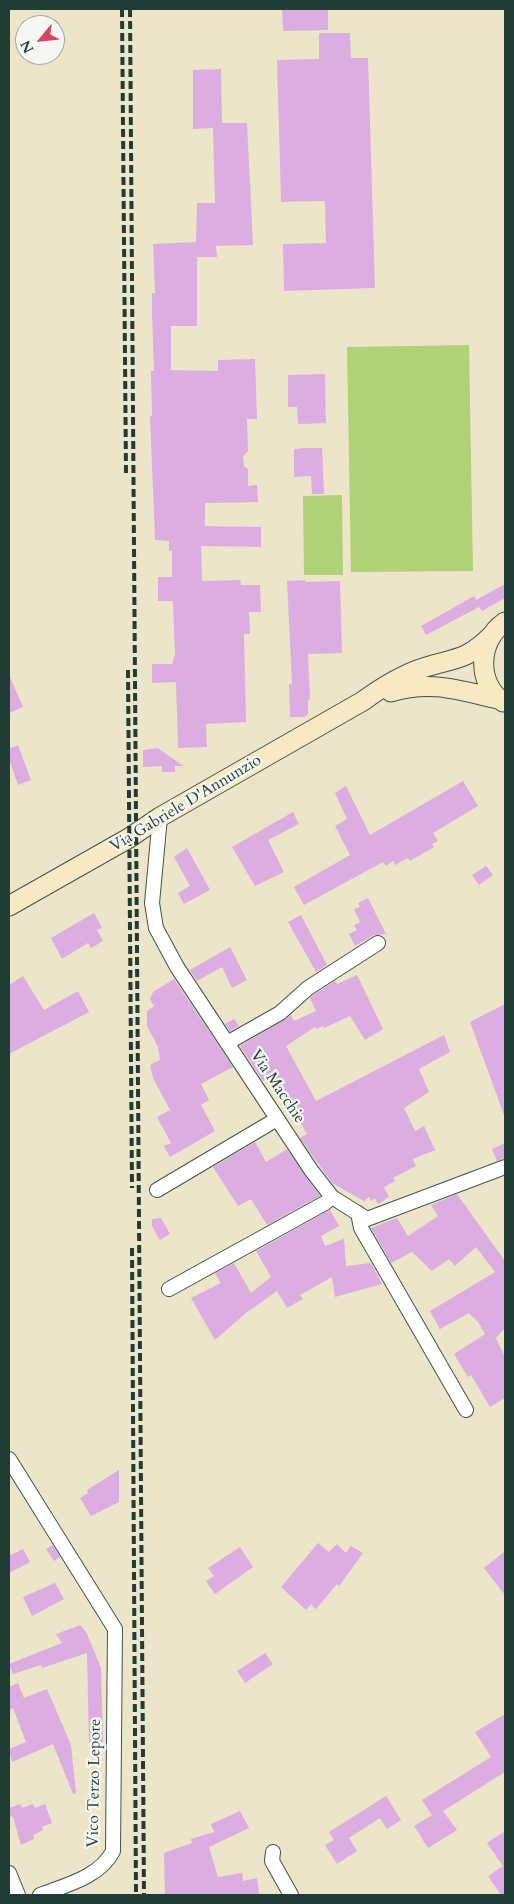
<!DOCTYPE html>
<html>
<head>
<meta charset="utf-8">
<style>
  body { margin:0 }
  #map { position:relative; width:514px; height:1904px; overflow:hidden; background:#ede5c9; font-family:Cardo,serif }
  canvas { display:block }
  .frame { position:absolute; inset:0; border:10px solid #1f3d34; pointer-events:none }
  .north { position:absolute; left:15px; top:15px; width:50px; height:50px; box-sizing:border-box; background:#f6f6f2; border:1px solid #a0aca6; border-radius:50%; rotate:242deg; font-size:14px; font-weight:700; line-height:20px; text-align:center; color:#1f3d34 }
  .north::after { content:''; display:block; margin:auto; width:18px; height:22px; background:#d1495b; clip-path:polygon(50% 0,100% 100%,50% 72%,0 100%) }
</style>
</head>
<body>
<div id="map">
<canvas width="514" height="1904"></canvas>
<div class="frame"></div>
<div class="north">N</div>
</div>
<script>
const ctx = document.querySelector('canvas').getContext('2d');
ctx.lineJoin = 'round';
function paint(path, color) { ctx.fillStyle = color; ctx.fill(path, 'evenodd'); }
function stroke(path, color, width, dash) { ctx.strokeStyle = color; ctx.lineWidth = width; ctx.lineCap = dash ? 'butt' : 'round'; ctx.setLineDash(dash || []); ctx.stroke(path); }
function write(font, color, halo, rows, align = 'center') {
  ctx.font = font + ' Cardo,serif'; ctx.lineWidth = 4.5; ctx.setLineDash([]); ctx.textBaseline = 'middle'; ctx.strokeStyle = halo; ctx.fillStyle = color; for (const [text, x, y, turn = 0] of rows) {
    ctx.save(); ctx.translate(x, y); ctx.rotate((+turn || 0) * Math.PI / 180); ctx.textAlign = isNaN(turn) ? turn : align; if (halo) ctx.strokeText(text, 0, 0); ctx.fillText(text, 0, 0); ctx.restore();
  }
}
paint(new Path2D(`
  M 469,345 L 473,571 L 351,572 L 347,347 Z
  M 342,495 L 343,575 L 304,575 L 303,496 Z`), '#b1d178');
paint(new Path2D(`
  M 282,9 L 328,9 L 328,30 L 283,31 Z
  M 319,33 L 350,33 L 351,58 L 368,58 L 375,288 L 284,291 L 283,244 L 326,243 L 325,201 L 281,202 L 277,60 L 319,59 Z
  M 221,69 L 222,123 L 247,123 L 253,245 L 216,246 L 217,257 L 197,257 L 197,326 L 171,326 L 171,370 L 218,371 L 218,360 L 255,359 L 257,419 L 247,419 L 248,451 L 243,456 L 244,466 L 248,469 L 248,486 L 257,485 L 258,502 L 205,503 L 205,526 L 261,527 L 261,547 L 201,546 L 202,581 L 240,580 L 241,585 L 260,585 L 261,612 L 249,612 L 250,634 L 244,634 L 246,722 L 206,724 L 207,747 L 178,748 L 176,682 L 152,683 L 152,664 L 172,664 L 175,654 L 173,601 L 158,601 L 158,577 L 172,577 L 172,551 L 169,551 L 169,541 L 155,540 L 150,416 L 152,416 L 151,371 L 154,371 L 152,313 L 152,293 L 155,293 L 153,244 L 196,242 L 197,203 L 215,203 L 213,128 L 193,129 L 193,70 Z
  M 325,374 L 326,423 L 298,424 L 297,407 L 288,407 L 288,375 Z
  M 305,448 L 322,448 L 324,494 L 312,494 L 311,476 L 294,477 L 294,449 Z
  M 305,580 L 305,582 L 340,581 L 342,653 L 308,654 L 310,699 L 308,701 L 308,714 L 304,717 L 290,717 L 289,684 L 292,684 L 287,581 Z
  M 505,584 L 505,598 L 482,611 L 479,607 L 426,635 L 421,626 L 474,596 L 476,600 Z
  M 9,675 L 23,707 L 9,713 Z
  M 18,745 L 31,780 L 18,785 L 9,759 L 9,749 Z
  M 158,748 L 162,751 L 183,766 L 175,766 L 175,772 L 162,772 L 162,766 L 143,767 L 143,750 Z
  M 463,781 L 478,806 L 433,833 L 438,841 L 432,844 L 434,847 L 410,861 L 408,858 L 395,865 L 393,861 L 386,866 L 383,862 L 304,905 L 294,887 L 350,855 L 335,826 L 347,819 L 335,793 L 346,786 L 370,835 Z
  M 293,812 L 299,824 L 268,840 L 284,872 L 255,886 L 232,847 Z
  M 187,848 L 210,890 L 184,904 L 178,893 L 190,886 L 174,857 Z
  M 486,866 L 493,875 L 479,885 L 472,875 Z
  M 368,898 L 386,934 L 374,935 L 355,946 L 349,934 L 357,930 L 354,925 L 360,922 L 354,909 L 360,907 L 358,903 Z
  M 94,913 L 102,928 L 97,930 L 103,941 L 91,948 L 88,943 L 62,959 L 51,938 Z
  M 301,915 L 327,965 L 316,972 L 288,922 Z
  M 230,947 L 247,980 L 232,988 L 222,967 L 197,981 L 190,970 Z
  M 357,975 L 383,1029 L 365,1040 L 350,1016 L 324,1028 L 323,1026 L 316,1029 L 315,1027 L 286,1046 L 316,1101 L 444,1035 L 450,1052 L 419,1069 L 429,1092 L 404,1108 L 415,1131 L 424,1126 L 435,1150 L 413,1159 L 416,1166 L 393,1178 L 395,1181 L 384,1187 L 389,1197 L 378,1204 L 375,1198 L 371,1201 L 369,1197 L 364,1201 L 332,1183 L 300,1138 L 307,1134 L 272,1075 L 263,1081 L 240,1046 L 291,1015 L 294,1021 L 316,1011 L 310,998 L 313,995 L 335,981 L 337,984 Z
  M 23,976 L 44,1010 L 78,991 L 89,1012 L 9,1054 L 9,985 Z
  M 174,979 L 233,1067 L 201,1084 L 209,1100 L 201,1105 L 215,1131 L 170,1157 L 164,1146 L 171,1143 L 157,1117 L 170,1110 L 153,1078 L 150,1065 L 160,1060 L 158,1047 L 147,1026 L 147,1011 L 154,1006 L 150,999 L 153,992 Z
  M 505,1004 L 505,1115 L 504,1115 L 470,1022 Z
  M 234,1019 L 239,1026 L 230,1031 L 225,1024 Z
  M 255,1142 L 266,1162 L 287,1149 L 320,1196 L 267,1225 L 251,1199 L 238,1206 L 213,1167 Z
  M 505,1143 L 505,1158 L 497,1161 L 492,1149 Z
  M 457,1194 L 505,1261 L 505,1328 L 496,1338 L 505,1357 L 505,1398 L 490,1407 L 471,1375 L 468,1377 L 454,1354 L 485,1334 L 478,1322 L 469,1313 L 440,1329 L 430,1311 L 495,1272 L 476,1247 L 455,1266 L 449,1259 L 432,1271 L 412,1252 L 391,1263 L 371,1228 L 397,1218 L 408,1236 L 438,1216 L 431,1205 Z
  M 330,1210 L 339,1226 L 321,1236 L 325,1246 L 344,1239 L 346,1266 L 371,1263 L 382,1284 L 335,1297 L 332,1277 L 300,1295 L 303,1299 L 287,1308 L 277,1291 L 246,1313 L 215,1340 L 191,1298 L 221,1283 L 215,1273 L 234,1263 L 251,1293 L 271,1277 L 256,1251 Z
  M 161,1218 L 170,1234 L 160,1240 L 152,1226 L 152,1219 Z
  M 119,1470 L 119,1502 L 91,1516 L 80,1498 L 88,1493 L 87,1490 Z
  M 318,1543 L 329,1552 L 337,1544 L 346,1553 L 351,1546 L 363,1553 L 339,1586 L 337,1584 L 316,1609 L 311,1604 L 306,1610 L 281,1587 Z
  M 53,1545 L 60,1557 L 54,1561 L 46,1549 Z
  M 240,1547 L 253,1567 L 215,1594 L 206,1581 L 214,1576 L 208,1568 Z
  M 23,1549 L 30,1562 L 9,1573 L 9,1556 Z
  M 505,1551 L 505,1595 L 484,1568 Z
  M 55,1583 L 64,1599 L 32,1616 L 23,1597 Z
  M 81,1625 L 87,1634 L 101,1668 L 103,1742 L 89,1742 L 87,1653 L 42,1668 L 41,1665 L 13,1674 L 9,1664 L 62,1643 L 56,1634 Z
  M 265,1653 L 273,1664 L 245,1683 L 237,1671 Z
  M 18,1683 L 24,1698 L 47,1689 L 71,1745 L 76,1793 L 73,1794 L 53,1744 L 12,1762 L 9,1749 L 26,1742 L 13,1708 L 9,1710 L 9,1687 Z
  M 505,1714 L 505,1772 L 443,1811 L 457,1830 L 428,1848 L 414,1826 L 432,1815 L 422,1800 L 491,1757 L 475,1732 Z
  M 386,1796 L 401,1820 L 387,1829 L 380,1818 L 349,1838 L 357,1851 L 337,1864 L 325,1845 L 334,1840 L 329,1832 Z
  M 20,1804 L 22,1808 L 33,1804 L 35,1808 L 45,1804 L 52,1823 L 42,1827 L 43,1830 L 33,1835 L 34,1839 L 21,1845 L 13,1817 L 9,1816 L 9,1808 Z
  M 240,1811 L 249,1828 L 209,1847 L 218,1877 L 242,1873 L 243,1881 L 257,1878 L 259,1895 L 165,1895 L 164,1853 L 192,1843 L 191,1839 L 214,1832 L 211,1824 Z
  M 505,1831 L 505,1895 L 501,1895 L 488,1876 L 503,1866 L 487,1843 Z`), '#dbade0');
const street = new Path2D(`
  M 160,817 L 152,903 L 156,928 L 177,967 L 311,1170 L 332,1197 L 367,1219 L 505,1167
  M 227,1043 L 280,1013 L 308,988 L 378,943
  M 157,1190 L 277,1119
  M 358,1213 L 361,1228 L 466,1410
  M 169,1289 L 325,1203 L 332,1197
  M 9,1459 L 115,1629 L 113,1851 C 100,1877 66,1885 40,1895
  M 273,1852 L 272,1861 L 291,1895
  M 9,1873 L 18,1895`);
const secondary = new Path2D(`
  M 391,692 C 431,680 458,690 498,699
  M 503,702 C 476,683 478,640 505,622
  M 9,906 L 129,838 L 160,817 L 363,701 C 382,687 403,674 426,667 C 456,658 467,660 491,636`);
stroke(street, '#3e564a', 16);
stroke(secondary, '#3e564a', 21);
stroke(street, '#fff', 14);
stroke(secondary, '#f7e9c3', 19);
stroke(new Path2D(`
  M 122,9 L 126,473
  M 130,9 L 144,1895
  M 128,670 L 132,1188
  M 132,1248 L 136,1895`), '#1f3d34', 4, [8, 4]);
write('16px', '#1f3d34', '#f6f6f2', [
  ["Via Gabriele D'Annunzio",186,804,-31],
  ["Via Macchie",277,1087,56],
  ["Vico Terzo Lepore",95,1783,-89]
]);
</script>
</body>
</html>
